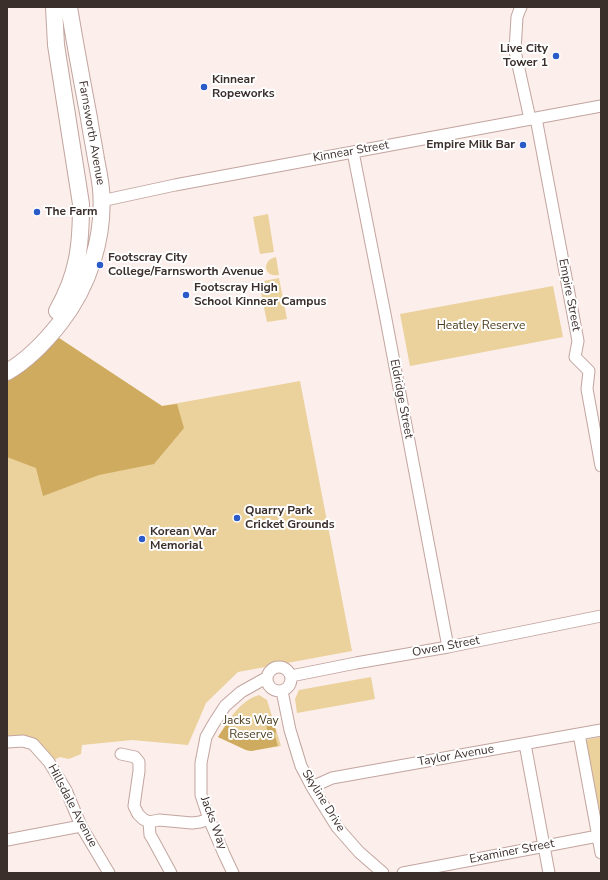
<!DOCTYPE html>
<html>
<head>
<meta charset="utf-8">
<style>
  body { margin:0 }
  #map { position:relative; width:608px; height:880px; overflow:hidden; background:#fbeeeb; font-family:"Nunito Sans",sans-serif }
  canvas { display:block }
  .frame { position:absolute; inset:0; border:8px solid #3b2f2c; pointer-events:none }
</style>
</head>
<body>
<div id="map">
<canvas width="608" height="880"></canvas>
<div class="frame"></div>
</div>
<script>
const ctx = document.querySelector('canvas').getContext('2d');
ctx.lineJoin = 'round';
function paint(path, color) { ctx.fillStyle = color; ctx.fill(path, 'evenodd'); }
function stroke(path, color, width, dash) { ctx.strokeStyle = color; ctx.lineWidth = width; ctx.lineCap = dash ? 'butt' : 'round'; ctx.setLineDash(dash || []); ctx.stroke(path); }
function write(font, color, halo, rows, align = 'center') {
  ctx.font = font + ' "Nunito Sans",sans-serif'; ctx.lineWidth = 4; ctx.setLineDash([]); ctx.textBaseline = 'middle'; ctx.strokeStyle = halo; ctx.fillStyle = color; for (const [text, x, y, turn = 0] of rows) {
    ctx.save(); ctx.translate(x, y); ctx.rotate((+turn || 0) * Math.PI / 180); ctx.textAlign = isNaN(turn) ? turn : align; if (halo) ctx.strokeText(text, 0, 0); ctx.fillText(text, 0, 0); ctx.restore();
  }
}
paint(new Path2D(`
  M 268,214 L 274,252 L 260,254 L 253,217 Z
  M 276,257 L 279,275 C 264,278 261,260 276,257 Z
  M 279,278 L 287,319 L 267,322 L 259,282 Z
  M 553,286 L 563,337 L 410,366 L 400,314 Z
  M 59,338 L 162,406 L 300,381 L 352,651 L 238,672 L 206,703 L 188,745 L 132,740 L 82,745 L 81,754 L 69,759 L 60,757 L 54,760 C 38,741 34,733 7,736 L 7,381 L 33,362 Z
  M 371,677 L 375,699 L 297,713 L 295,699 L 299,690 Z
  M 259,695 L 267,700 L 281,746 L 251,751 L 246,750 L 218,737 C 229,720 239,701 259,695 Z
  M 601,737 L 601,826 L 585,740 Z`), '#ebd19b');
paint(new Path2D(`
  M 59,338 L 162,406 L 177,404 L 184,428 L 154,464 L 99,475 L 43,496 L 36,468 L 7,457 L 7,381 L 33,362 Z
  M 270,715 L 276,731 L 275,736 L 278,746 L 251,751 L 246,750 L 218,737 L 226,725 L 253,739 L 268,737 L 266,722 Z`), '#ceab5f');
const street = new Path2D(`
  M 521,7 L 520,9 L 517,17 L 515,51 L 530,119
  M 536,118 L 578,341 L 575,357 L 589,371 L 587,389 L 601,466
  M 353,152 L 385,314 L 448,647
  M 101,201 L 175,185 L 601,106
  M267 679a12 12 0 1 1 24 0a12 12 0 1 1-24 0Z
  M 291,676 L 356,663 L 448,647 L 601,616
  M 282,691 L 290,730 L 301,766 L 312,787 L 337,827 L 359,852 L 383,873
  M 579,734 L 601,853
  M 7,742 L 23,741 L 33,744 L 49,762 L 66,790 L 81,826 L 109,873
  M 525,744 L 549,873
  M 121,754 L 135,757 L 139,762 L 139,771 L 134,806 L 138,814 L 143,819 L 149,822 L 159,820 L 192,823 L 200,822 L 209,819
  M 312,787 L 332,778 L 601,730
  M 149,822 L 150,835 L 152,838 L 171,873
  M 7,840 L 81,826
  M 233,873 L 224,854 L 209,819 L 201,795 L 201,763 L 206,737 L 214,723 L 225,706 L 241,692 L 266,678
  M 403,873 L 598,836`);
const secondary = new Path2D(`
  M 54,7 L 56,45 L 81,204 C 81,246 78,274 57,311
  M 7,372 C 28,360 45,342 60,323 C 89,286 105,237 101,189 C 100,179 98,169 96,159 C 94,146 91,132 89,118 C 82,81 75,44 69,7`);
stroke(street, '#c2a59f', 13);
stroke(secondary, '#c2a59f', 18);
stroke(street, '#fff', 11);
stroke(secondary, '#fff', 16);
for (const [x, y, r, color] of [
  [556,56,4,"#2a5bc9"],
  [204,87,4,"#2a5bc9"],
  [523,145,4,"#2a5bc9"],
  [37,212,4,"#2a5bc9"],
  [100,265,4,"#2a5bc9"],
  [186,295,4,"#2a5bc9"],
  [237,518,4,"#2a5bc9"],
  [142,539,4,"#2a5bc9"]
]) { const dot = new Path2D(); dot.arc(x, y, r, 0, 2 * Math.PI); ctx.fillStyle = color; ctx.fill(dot); stroke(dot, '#fff', 1.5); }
write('bold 12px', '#3b2f2c', '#fff', [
  ["Live City",548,49,"right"],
  ["Tower 1",548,63,"right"],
  ["Kinnear",212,80],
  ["Ropeworks",212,94],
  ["Empire Milk Bar",515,145,"right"],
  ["The Farm",45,212],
  ["Footscray City",108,258],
  ["College/Farnsworth Avenue",108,272],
  ["Footscray High",194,288],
  ["School Kinnear Campus",194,302],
  ["Quarry Park",245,511],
  ["Cricket Grounds",245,525],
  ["Korean War",150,532],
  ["Memorial",150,546]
], 'left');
write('12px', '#3b2f2c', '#fff', [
  ["Farnsworth Avenue",91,133,80],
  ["Kinnear Street",351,152,-10],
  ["Empire Street",569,295,79],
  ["Eldridge Street",401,399,79],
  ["Owen Street",446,647,-11],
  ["Taylor Avenue",456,756,-10],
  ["Skyline Drive",323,801,58],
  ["Hillsdale Avenue",72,806,62],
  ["Jacks Way",213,823,70],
  ["Examiner Street",512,852,-11]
]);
write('12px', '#4a3b1a', '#fff', [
  ["Heatley Reserve",481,326],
  ["Jacks Way",251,721],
  ["Reserve",251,735]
]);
</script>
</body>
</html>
